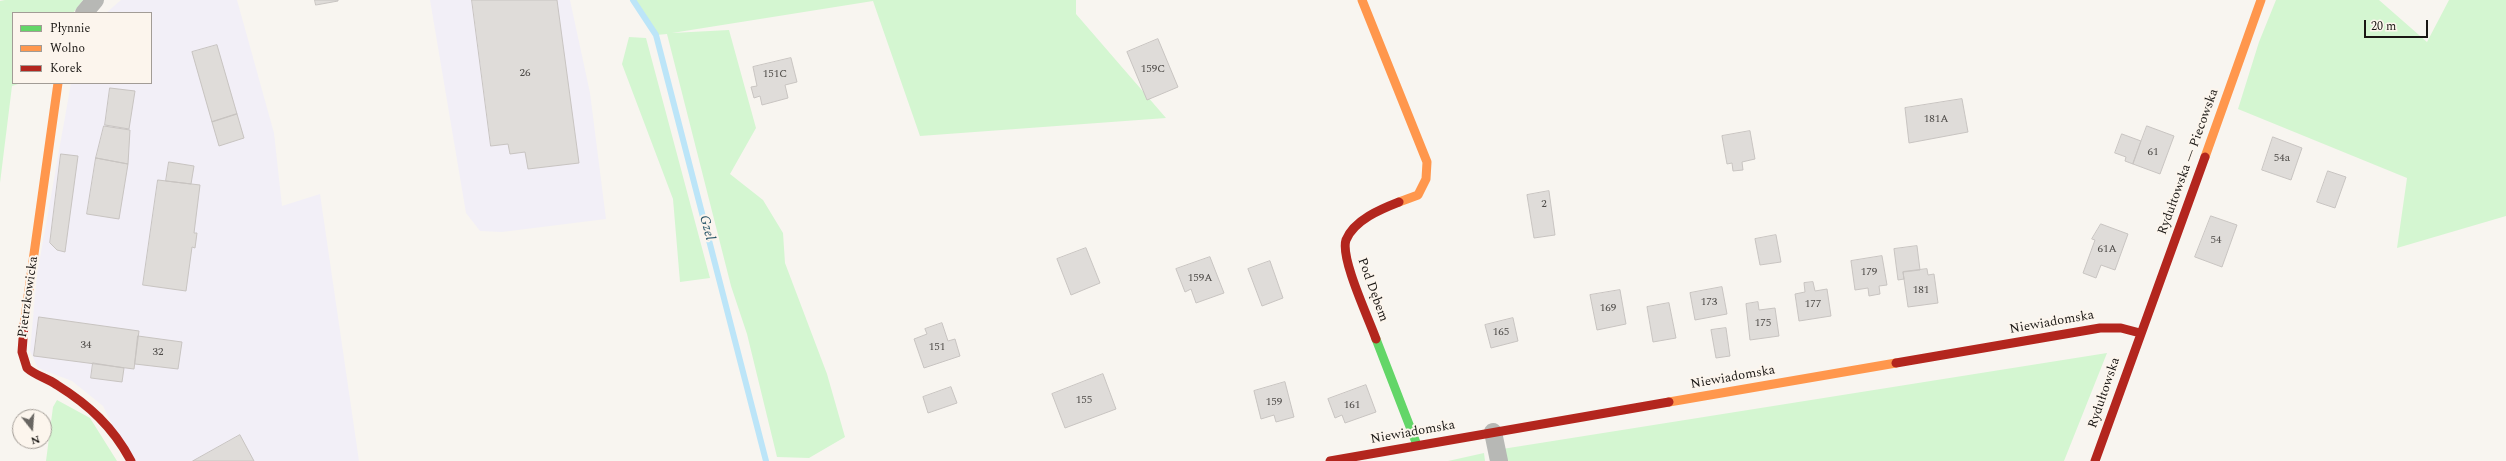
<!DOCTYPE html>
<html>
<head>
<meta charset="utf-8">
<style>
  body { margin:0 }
  #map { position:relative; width:2506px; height:461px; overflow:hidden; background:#f8f5f0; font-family:Spectral,serif }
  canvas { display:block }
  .legend { position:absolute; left:12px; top:12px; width:140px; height:72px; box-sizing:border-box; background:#fcf5ed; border:1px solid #a29c96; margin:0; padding:5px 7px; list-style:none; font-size:12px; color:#1a1714 }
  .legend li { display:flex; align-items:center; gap:8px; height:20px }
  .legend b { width:20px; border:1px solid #a29c96 }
  .north { position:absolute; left:12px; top:409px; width:40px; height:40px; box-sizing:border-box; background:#fcf5ed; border:1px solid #a29c96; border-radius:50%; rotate:163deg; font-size:11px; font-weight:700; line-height:16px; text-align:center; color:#1a1714 }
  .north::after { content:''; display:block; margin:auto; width:14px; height:18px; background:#686561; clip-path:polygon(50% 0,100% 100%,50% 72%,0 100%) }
  .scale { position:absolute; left:2364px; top:20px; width:64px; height:18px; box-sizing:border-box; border:2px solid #1a1714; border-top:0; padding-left:5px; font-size:12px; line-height:14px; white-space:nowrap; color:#1a1714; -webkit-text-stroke:3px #fcf5ed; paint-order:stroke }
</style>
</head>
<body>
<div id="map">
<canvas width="2506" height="461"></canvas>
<ul class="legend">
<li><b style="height:5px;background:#63d668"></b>Płynnie</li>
<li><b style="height:5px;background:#ff974d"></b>Wolno</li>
<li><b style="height:5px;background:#b3261e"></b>Korek</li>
</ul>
<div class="north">N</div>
<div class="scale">20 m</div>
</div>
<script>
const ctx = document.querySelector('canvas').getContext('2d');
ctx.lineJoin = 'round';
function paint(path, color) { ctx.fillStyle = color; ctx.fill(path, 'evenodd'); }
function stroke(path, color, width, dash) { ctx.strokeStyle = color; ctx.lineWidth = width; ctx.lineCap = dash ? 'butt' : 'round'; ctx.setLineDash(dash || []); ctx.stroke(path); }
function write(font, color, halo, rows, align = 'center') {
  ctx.font = font + ' Spectral,serif'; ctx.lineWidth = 4; ctx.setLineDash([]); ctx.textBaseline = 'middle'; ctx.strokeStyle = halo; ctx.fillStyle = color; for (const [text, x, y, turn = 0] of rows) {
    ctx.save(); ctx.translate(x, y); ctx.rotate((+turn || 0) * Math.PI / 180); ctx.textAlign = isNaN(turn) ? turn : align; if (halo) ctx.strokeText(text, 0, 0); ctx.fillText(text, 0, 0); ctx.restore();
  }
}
paint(new Path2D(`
  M 121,0 L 237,0 L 274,133 L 282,206 L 320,194 L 359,461 L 130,461 L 103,406 L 72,381 L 38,368 L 30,351 L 37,275 L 71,83 L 151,83 L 151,13 L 106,13 Z
  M 430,0 L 570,0 L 590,93 L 606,219 L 502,232 L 480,231 L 466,213 Z`), '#f2eff7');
paint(new Path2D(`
  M 5,0 L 83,0 L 73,13 L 13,13 L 13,83 L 21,83 L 12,86 L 0,183 L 0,1 Z
  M 633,0 L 1076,0 L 1076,14 L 1166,118 L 920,136 L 873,1 L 672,33 L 729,30 L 756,128 L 730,174 L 763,200 L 783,233 L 785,263 L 827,374 L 845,437 L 809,458 L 777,457 L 747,334 L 731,286 L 667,34 L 656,35 Z
  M 2276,0 L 2379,0 L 2427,42 L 2449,0 L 2506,0 L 2506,216 L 2397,248 L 2407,178 L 2238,109 L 2259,42 Z
  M 629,37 L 646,38 L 710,278 L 680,282 L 673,199 L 622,64 Z
  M 2107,353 L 2064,461 L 1499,461 L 1496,450 Z
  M 57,400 L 90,418 L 117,461 L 46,461 L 53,407 Z
  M 1484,453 L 1485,461 L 1448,461 Z`), '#d4f6d1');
stroke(new Path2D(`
  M 633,0 L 656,35 L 766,461`), '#bce5f8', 6);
const building = new Path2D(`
  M 315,0 L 338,0 L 338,1 L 316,5 Z
  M 472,0 L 557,0 L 579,163 L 528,169 L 525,152 L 510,154 L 508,144 L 491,146 Z
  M 1158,39 L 1178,87 L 1147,100 L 1127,52 Z
  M 217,45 L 237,114 L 212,122 L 192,52 Z
  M 791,58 L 797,82 L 785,85 L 788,98 L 762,105 L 760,96 L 754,98 L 751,87 L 757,86 L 753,67 Z
  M 110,88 L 135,91 L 129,129 L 105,125 Z
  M 1962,99 L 1968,132 L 1909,143 L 1905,108 Z
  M 237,114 L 244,138 L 219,146 L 212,122 Z
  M 104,126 L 130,130 L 128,164 L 96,158 Z
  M 2147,126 L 2174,136 L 2160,174 L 2133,164 Z
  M 1750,131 L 1755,159 L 1742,162 L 1743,170 L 1733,171 L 1732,163 L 1727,164 L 1722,136 Z
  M 2122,134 L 2141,141 L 2133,164 L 2125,161 L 2126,157 L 2115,153 Z
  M 2273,137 L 2302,148 L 2291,180 L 2262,170 Z
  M 61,154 L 78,156 L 65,252 L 57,250 L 50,243 Z
  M 96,158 L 128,164 L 119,219 L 87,214 Z
  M 169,162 L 194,166 L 191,184 L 166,181 Z
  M 2328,171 L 2346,177 L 2335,208 L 2317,202 Z
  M 158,180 L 200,185 L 194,233 L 197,233 L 195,248 L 192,247 L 186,291 L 143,285 Z
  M 1549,191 L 1555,235 L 1534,238 L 1527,195 Z
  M 2211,216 L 2237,225 L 2222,267 L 2195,257 Z
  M 2101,224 L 2128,234 L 2115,270 L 2101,265 L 2096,278 L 2083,273 L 2095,240 L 2092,239 Z
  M 1776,235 L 1781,262 L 1760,265 L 1755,239 Z
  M 1917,246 L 1920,270 L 1903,272 L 1904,279 L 1898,280 L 1894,249 Z
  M 1086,248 L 1100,283 L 1071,295 L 1057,259 Z
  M 1882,256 L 1887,285 L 1879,286 L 1880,294 L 1869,296 L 1868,288 L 1855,290 L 1851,261 Z
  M 1210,257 L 1224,293 L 1196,303 L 1191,289 L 1185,292 L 1176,269 Z
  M 1270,261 L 1283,298 L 1262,306 L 1248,269 Z
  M 1927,269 L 1928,275 L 1934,274 L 1938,303 L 1908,307 L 1903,272 Z
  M 1813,282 L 1815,291 L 1827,289 L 1831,316 L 1799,321 L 1795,294 L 1805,292 L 1804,283 Z
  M 1722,287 L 1727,314 L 1695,320 L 1690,293 Z
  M 1620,290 L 1626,324 L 1597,330 L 1590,295 Z
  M 1758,302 L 1759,310 L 1775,308 L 1779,336 L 1750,340 L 1746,304 Z
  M 1669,303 L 1676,338 L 1653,342 L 1647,307 Z
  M 39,317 L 139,331 L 134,369 L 34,356 Z
  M 1513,318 L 1518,341 L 1491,348 L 1485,325 Z
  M 942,323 L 948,341 L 955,339 L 960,356 L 924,368 L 914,339 L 927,334 L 925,329 Z
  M 1726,328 L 1730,356 L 1716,358 L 1711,330 Z
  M 138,336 L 182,342 L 178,369 L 135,364 Z
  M 93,363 L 124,368 L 122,382 L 91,378 Z
  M 1103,374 L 1116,409 L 1065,428 L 1052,394 Z
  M 1285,382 L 1294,417 L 1276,422 L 1274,415 L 1261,419 L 1254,391 Z
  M 1366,385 L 1376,412 L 1345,423 L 1342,415 L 1335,418 L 1328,399 Z
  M 951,387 L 957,403 L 928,413 L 923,397 Z
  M 240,435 L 254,461 L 193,461 Z`);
paint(building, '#dfdcd9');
stroke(building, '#c8c4c1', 1);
stroke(new Path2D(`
  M 84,13 L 95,0
  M 1493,432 L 1499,461`), '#b7b8b5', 18);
stroke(new Path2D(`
  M 1376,339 L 1417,445`), '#63d668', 9);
stroke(new Path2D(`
  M 1362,0 L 1427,162 L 1426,179 L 1418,195 L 1399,202
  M 2205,157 L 2261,0
  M 24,325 L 58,83
  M 1669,402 L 1896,363`), '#ff974d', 9);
stroke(new Path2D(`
  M 24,325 L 22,352 L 27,368 C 36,376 47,378 57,385 C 89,405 113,427 131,461
  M 1376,339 C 1369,319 1340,258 1346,240 C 1354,220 1381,209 1399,202
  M 1896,363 L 2100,328 L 2121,328 L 2140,333
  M 1330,461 L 1669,402
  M 2095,461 L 2205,157`), '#b3261e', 9);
write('11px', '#4c4946', null, [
  ["159C",1153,70],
  ["26",525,74],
  ["151C",775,75],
  ["181A",1936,120],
  ["61",2153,153],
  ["54a",2282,159],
  ["2",1544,205],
  ["54",2216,241],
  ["61A",2107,250],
  ["179",1869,273],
  ["159A",1200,279],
  ["181",1921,291],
  ["173",1709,303],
  ["177",1813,305],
  ["169",1608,309],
  ["175",1763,324],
  ["165",1501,333],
  ["34",86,346],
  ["151",937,348],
  ["32",158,353],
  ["155",1084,401],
  ["159",1274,403],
  ["161",1352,406]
]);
write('13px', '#1a1714', '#fcf5ed', [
  ["Rydułtowska — Piecowska",2189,162,-70],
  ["Pod Dębem",1372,290,70],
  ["Pietrzkowicka",29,297,-82],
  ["Niewiadomska",2052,323,-10],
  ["Niewiadomska",1733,378,-10],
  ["Rydułtowska",2105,393,-71],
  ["Niewiadomska",1413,433,-10]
]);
write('italic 14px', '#235165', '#fcf5ed', [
  ["Gzel",706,228,75]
]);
</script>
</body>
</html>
